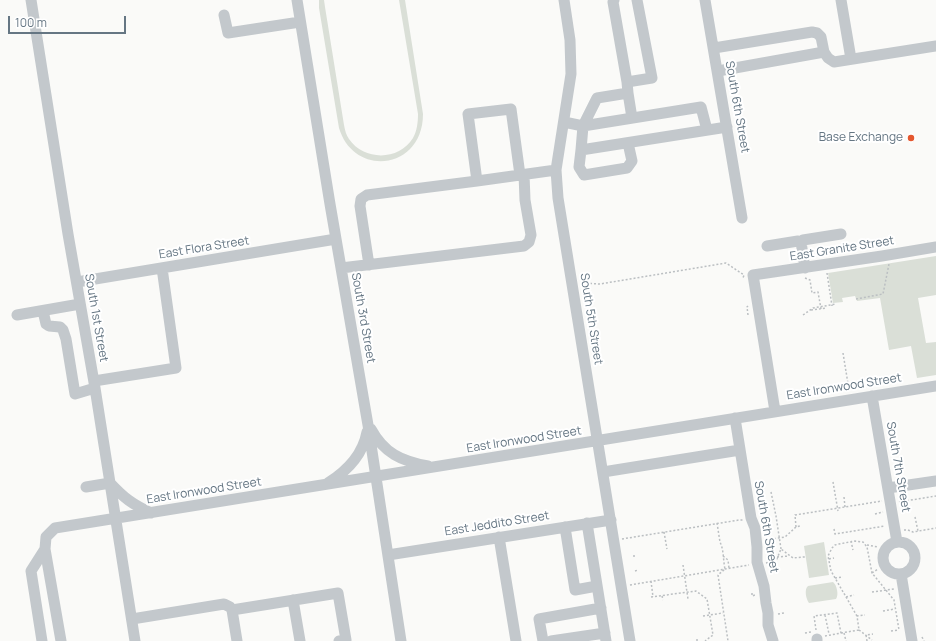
<!DOCTYPE html>
<html>
<head>
<meta charset="utf-8">
<style>
  body { margin:0 }
  #map { position:relative; width:936px; height:641px; overflow:hidden; background:#fafaf8; font-family:Manrope,sans-serif }
  canvas { display:block }
  .scale { position:absolute; left:8px; top:16px; width:118px; height:18px; box-sizing:border-box; border:2px solid #657683; border-top:0; padding-left:5px; font-size:12px; line-height:14px; white-space:nowrap; color:#657683; -webkit-text-stroke:3px #fff; paint-order:stroke }
</style>
</head>
<body>
<div id="map">
<canvas width="936" height="641"></canvas>
<div class="scale">100 m</div>
</div>
<script>
const ctx = document.querySelector('canvas').getContext('2d');
ctx.lineJoin = 'round';
function paint(path, color) { ctx.fillStyle = color; ctx.fill(path, 'evenodd'); }
function stroke(path, color, width, dash) { ctx.strokeStyle = color; ctx.lineWidth = width; ctx.lineCap = dash ? 'butt' : 'round'; ctx.setLineDash(dash || []); ctx.stroke(path); }
function write(font, color, halo, rows, align = 'center') {
  ctx.font = font + ' Manrope,sans-serif'; ctx.lineWidth = 4; ctx.setLineDash([]); ctx.textBaseline = 'middle'; ctx.strokeStyle = halo; ctx.fillStyle = color; for (const [text, x, y, turn = 0] of rows) {
    ctx.save(); ctx.translate(x, y); ctx.rotate((+turn || 0) * Math.PI / 180); ctx.textAlign = isNaN(turn) ? turn : align; if (halo) ctx.strokeText(text, 0, 0); ctx.fillText(text, 0, 0); ctx.restore();
  }
}
paint(new Path2D(`
  M 319,0 L 324,0 L 325,7 L 344,125 C 345,130 346,135 349,139 C 364,161 399,161 413,138 C 417,131 418,122 418,114 L 399,0 L 405,0 L 423,114 C 423,170 354,178 339,128 L 319,8 Z
  M 936,256 L 936,295 L 918,298 L 926,343 L 936,342 L 936,375 L 917,378 L 911,346 L 889,350 L 880,298 L 857,301 L 855,296 L 842,298 L 843,302 L 833,303 L 828,273 Z
  M 824,542 L 829,575 L 809,578 L 804,546 Z
  M 833,582 C 837,585 839,595 836,599 L 809,603 C 806,599 804,589 808,586 Z`), '#dadfd7');
stroke(new Path2D(`
  M 827,273 L 832,306
  M 805,278 L 810,280 L 812,293 L 818,292 L 821,309
  M 582,283 L 600,284 L 726,263 L 744,275 L 743,278 L 744,279
  M 856,299 L 883,294 L 889,264
  M 811,310 L 826,308
  M 748,315 L 747,307 L 748,306
  M 803,315 L 813,308 L 836,304
  M 843,353 L 849,390
  M 833,482 L 838,511
  M 771,492 L 776,516 L 781,549
  M 844,497 L 845,507
  M 899,502 L 936,496
  M 875,514 L 883,512
  M 915,517 L 918,531
  M 717,523 L 720,542 C 724,550 723,560 725,569 L 718,575 L 728,641
  M 796,527 L 795,515 L 882,501
  M 834,529 L 835,534 L 885,526
  M 904,530 L 908,530 L 913,532 L 936,528
  M 664,532 L 667,549
  M 622,539 L 739,520 L 743,520
  M 766,540 L 785,537 L 796,527 L 800,526
  M 851,541 L 853,550
  M 867,545 L 878,547
  M 633,556 L 636,556
  M 723,556 L 728,560 L 729,568
  M 777,557 L 789,556
  M 829,559 L 834,558
  M 766,563 L 776,561 L 781,549 L 793,558 L 803,557 L 806,557
  M 683,565 L 688,599
  M 635,571 L 638,570
  M 872,573 L 878,569
  M 835,578 L 843,577
  M 651,581 L 653,597
  M 630,585 L 749,565
  M 872,592 L 894,589
  M 752,593 L 752,596 L 755,595
  M 662,596 L 663,600
  M 651,597 L 696,591 L 707,599 L 713,635 L 705,641
  M 846,597 L 854,595
  M 883,611 L 895,609
  M 778,614 L 784,613
  M 825,615 L 829,634
  M 703,616 L 723,613
  M 857,616 L 831,571 L 828,556 L 832,548 L 835,545 L 839,544 L 855,541 L 863,542 L 867,547 L 872,573 L 894,600 L 899,630
  M 816,630 L 814,616 L 837,613 L 841,633 L 825,636
  M 859,630 L 872,640
  M 891,631 L 899,630
  M 805,633 L 811,632
  M 841,633 L 859,630 L 857,616 L 865,615
  M 844,633 L 846,641
  M 922,637 L 924,641
  M 697,639 L 697,641
  M 867,641 L 866,635 L 873,634`), '#bbbfc2', 1.5, [2, 2]);
stroke(new Path2D(`
  M 31,0 L 68,234 L 95,388 L 135,641
  M 297,0 L 330,204 L 368,425 L 401,641
  M 564,0 L 570,40 L 571,74 L 556,170 L 558,198 L 630,641
  M 614,0 L 613,2 L 627,82 L 652,78 L 637,0
  M 705,0 L 742,218
  M 841,0 L 851,59
  M 224,15 L 228,33 L 300,22
  M 714,48 L 812,32 L 817,33 L 821,37 L 824,52
  M 718,71 L 824,52 L 828,58 L 834,62 L 936,46
  M 628,93 L 632,118
  M 564,122 L 583,126 L 581,150 L 727,127
  M 583,126 L 701,107 L 707,130
  M 583,126 L 597,98 L 628,93 L 627,82
  M 581,150 L 579,167 L 584,175 L 627,168 L 632,161 L 628,143
  M 477,181 L 468,114 L 511,109 L 520,175
  M 801,242 L 803,240 L 841,234
  M 767,246 L 798,241 L 801,242 L 805,268
  M 369,265 L 360,206 L 361,199 L 367,195 L 477,181 L 556,170
  M 341,268 L 524,246 L 529,242 L 531,235 L 525,200 L 524,174
  M 77,282 L 336,239
  M 43,311 L 46,324 L 49,326 L 60,327 L 63,330 L 66,339 L 75,394 L 95,388
  M 17,315 L 80,304
  M 94,381 L 176,368 L 162,268
  M 872,396 L 897,542
  M 775,411 L 753,275 L 882,256 L 936,247
  M 735,418 L 751,518 L 755,528 L 757,547 L 757,562 L 764,586 L 766,603 L 768,613 L 768,625 L 773,641
  M 371,429 C 384,453 401,461 428,466
  M 603,472 L 740,450
  M 328,483 C 347,471 363,454 367,432
  M 86,487 L 110,483 C 124,498 132,504 151,513
  M 888,488 L 936,481
  M 587,523 L 606,641
  M 565,527 L 575,590 L 597,586
  M 499,537 L 516,641
  M883 558a16 16 0 1 1 32 0a16 16 0 1 1-32 0Z
  M 45,549 L 61,641
  M 388,555 L 611,520
  M 901,574 L 912,641
  M 293,600 L 300,641
  M 232,610 L 338,593 L 346,640 L 339,641
  M 132,619 L 224,604 L 230,607 L 232,610 L 237,641
  M 42,641 L 31,571 L 45,549 L 46,537 L 55,528 L 936,386
  M 543,641 L 539,619 L 601,608
  M 551,641 L 605,633
  M 817,641 L 817,639`), '#c3c8cc', 11);
for (const [x, y, r, color] of [
  [911,138,4,"#e4572e"]
]) { const dot = new Path2D(); dot.arc(x, y, r, 0, 2 * Math.PI); ctx.fillStyle = color; ctx.fill(dot); stroke(dot, '#fff', 1.5); }
write('12px', '#657683', '#fff', [
  ["South 6th Street",737,107,80],
  ["East Flora Street",204,248,-9],
  ["East Granite Street",842,249,-9],
  ["South 1st Street",96,318,80],
  ["South 3rd Street",363,318,80],
  ["South 5th Street",591,319,81],
  ["East Ironwood Street",844,387,-9],
  ["East Ironwood Street",524,440,-9],
  ["South 7th Street",898,467,80],
  ["East Ironwood Street",204,491,-9],
  ["East Jeddito Street",497,524,-9],
  ["South 6th Street",766,527,80]
]);
write('12px', '#657683', '#fff', [
  ["Base Exchange",903,138]
], 'right');
</script>
</body>
</html>
